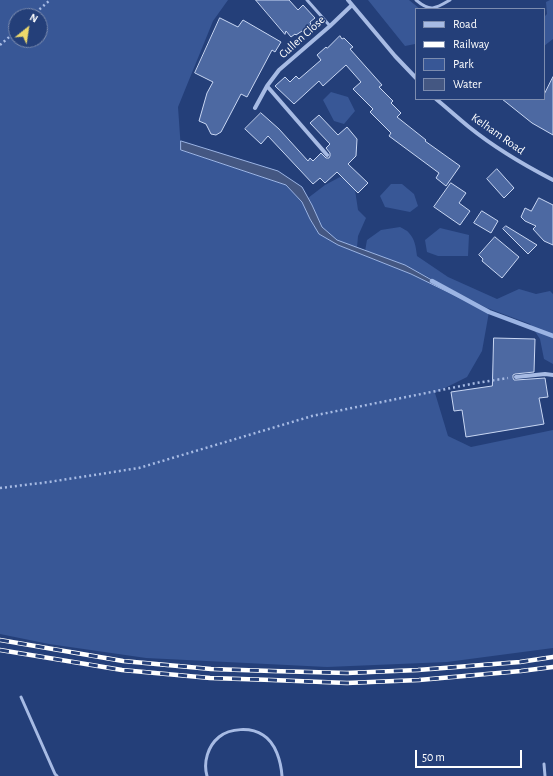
<!DOCTYPE html>
<html>
<head>
<meta charset="utf-8">
<style>
  body { margin:0 }
  #map { position:relative; width:553px; height:776px; overflow:hidden; background:#243f79; font-family:"Alegreya Sans",sans-serif }
  canvas { display:block }
  .legend { position:absolute; left:415px; top:8px; width:130px; height:92px; box-sizing:border-box; background:#243f79; border:1px solid #7c8caf; margin:0; padding:5px 7px; list-style:none; font-size:12px; color:#fff }
  .legend li { display:flex; align-items:center; gap:8px; height:20px }
  .legend b { width:20px; border:1px solid #7c8caf }
  .north { position:absolute; left:8px; top:8px; width:40px; height:40px; box-sizing:border-box; background:#243f79; border:1px solid #7c8caf; border-radius:50%; rotate:30deg; font-size:11px; font-weight:700; line-height:16px; text-align:center; color:#fff }
  .north::after { content:''; display:block; margin:auto; width:14px; height:18px; background:#edd86b; clip-path:polygon(50% 0,100% 100%,50% 72%,0 100%) }
  .scale { position:absolute; left:415px; top:750px; width:107px; height:18px; box-sizing:border-box; border:2px solid #fff; border-top:0; padding-left:5px; font-size:12px; line-height:14px; white-space:nowrap; color:#fff; -webkit-text-stroke:3px #243f79; paint-order:stroke }
</style>
</head>
<body>
<div id="map">
<canvas width="553" height="776"></canvas>
<ul class="legend">
<li><b style="height:5px;background:#a7bbe4"></b>Road</li>
<li><b style="height:5px;background:#fff"></b>Railway</li>
<li><b style="height:11px;background:#385796"></b>Park</li>
<li><b style="height:11px;background:#445782"></b>Water</li>
</ul>
<div class="north">N</div>
<div class="scale">50 m</div>
</div>
<script>
const ctx = document.querySelector('canvas').getContext('2d');
ctx.lineJoin = 'round';
function paint(path, color) { ctx.fillStyle = color; ctx.fill(path, 'evenodd'); }
function stroke(path, color, width, dash) { ctx.strokeStyle = color; ctx.lineWidth = width; ctx.lineCap = dash ? 'butt' : 'round'; ctx.setLineDash(dash || []); ctx.stroke(path); }
function write(font, color, halo, rows, align = 'center') {
  ctx.font = font + ' "Alegreya Sans",sans-serif'; ctx.lineWidth = 3; ctx.setLineDash([]); ctx.textBaseline = 'middle'; ctx.strokeStyle = halo; ctx.fillStyle = color; for (const [text, x, y, turn = 0] of rows) {
    ctx.save(); ctx.translate(x, y); ctx.rotate((+turn || 0) * Math.PI / 180); ctx.textAlign = isNaN(turn) ? turn : align; if (halo) ctx.strokeText(text, 0, 0); ctx.fillText(text, 0, 0); ctx.restore();
  }
}
paint(new Path2D(`
  M 0,0 L 228,0 L 213,21 L 178,107 L 181,150 L 286,185 L 302,202 L 310,219 L 319,234 L 338,245 L 411,274 L 489,312 L 482,351 L 467,377 L 435,393 L 448,436 L 471,447 L 553,430 L 553,648 L 447,662 L 327,667 L 146,658 L 49,644 L 0,634 ZM 16,16 L 40,16 L 40,40 L 16,40 Z
  M 368,0 L 409,0 L 420,9 L 416,9 L 416,43 L 415,44 L 405,46 Z
  M 550,0 L 553,0 L 553,39 L 544,46 L 544,17 L 547,14 L 546,2 Z
  M 331,92 L 348,97 L 355,111 L 344,124 L 334,121 L 323,100 Z
  M 340,177 L 354,183 L 358,210 L 366,218 L 358,236 L 357,248 L 337,240 L 322,228 L 308,198 L 325,185 Z
  M 391,184 L 402,184 L 414,194 L 418,206 L 410,212 L 385,207 L 380,196 Z
  M 400,227 C 403,229 407,230 409,233 C 415,239 416,248 417,256 L 448,277 L 497,299 L 519,289 L 536,294 L 550,291 L 553,294 L 553,364 L 544,359 L 540,339 L 530,324 L 487,308 L 405,265 L 365,251 L 367,240 L 381,230 Z
  M 440,228 L 469,235 L 468,256 L 438,256 L 427,252 L 425,240 Z`), '#385796');
const water = new Path2D(`
  M 181,141 L 278,171 L 302,187 L 312,205 L 322,227 L 337,240 L 405,265 L 489,312 L 411,274 L 338,245 L 319,234 L 310,219 L 302,202 L 286,185 L 181,150 Z`);
paint(water, '#445782');
stroke(water, '#9bb4e4', 1);
stroke(new Path2D(`
  M 432,281 L 489,312 L 553,336`), '#9bb4e4', 4.5);
const building = new Path2D(`
  M 256,0 L 289,0 L 298,10 L 303,5 L 315,18 L 310,22 L 311,25 L 303,32 L 302,31 L 296,35 L 295,34 L 291,37 L 286,31 L 285,34 Z
  M 220,18 L 238,27 L 243,20 L 281,42 L 275,52 L 272,50 L 247,97 L 241,94 L 221,132 L 216,135 L 211,134 L 206,124 L 199,121 L 207,93 L 213,82 L 195,73 Z
  M 340,36 L 342,39 L 344,38 L 353,47 L 350,49 L 382,85 L 379,87 L 393,101 L 391,103 L 401,113 L 397,117 L 426,140 L 425,141 L 460,166 L 446,186 L 436,178 L 439,173 L 389,136 L 391,133 L 370,112 L 373,109 L 353,89 L 361,82 L 346,65 L 323,86 L 319,81 L 294,104 L 275,86 L 285,77 L 290,82 L 296,76 L 299,79 L 321,60 L 317,55 L 326,47 L 327,48 Z
  M 553,77 L 553,135 L 532,123 L 502,99 L 544,99 L 544,95 Z
  M 261,113 L 279,129 L 308,161 L 310,158 L 313,161 L 321,153 L 326,158 L 329,158 L 330,156 L 330,153 L 326,148 L 330,144 L 310,123 L 319,115 L 338,135 L 347,127 L 357,139 L 356,156 L 348,164 L 368,183 L 358,193 L 337,172 L 325,183 L 320,178 L 313,184 L 268,136 L 261,144 L 245,129 Z
  M 497,169 L 514,188 L 504,198 L 487,179 Z
  M 451,183 L 466,193 L 459,203 L 470,211 L 460,225 L 434,207 Z
  M 539,198 L 553,205 L 553,245 L 544,241 L 533,229 L 536,226 L 525,221 L 521,217 L 525,208 L 531,211 Z
  M 482,211 L 498,221 L 491,233 L 474,223 Z
  M 506,226 L 537,245 L 528,254 L 503,229 Z
  M 495,237 L 519,257 L 502,278 L 482,261 L 483,259 L 479,255 Z
  M 494,338 L 535,339 L 534,372 L 515,374 L 513,375 L 513,378 L 514,380 L 516,380 L 545,378 L 548,397 L 539,398 L 544,424 L 466,437 L 462,410 L 454,411 L 451,392 L 492,386 Z`);
paint(building, '#4d69a2');
stroke(building, '#c9d7f3', 1);
stroke(new Path2D(`
  M 32,16 L 50,0
  M 0,45 L 16,31
  M 0,488 L 49,482 L 139,468 L 312,416 L 476,383 L 508,378`), '#a7bbe4', 2.5, [2, 3]);
stroke(new Path2D(`
  M 307,0 L 330,26
  M 416,0 C 430,12 435,9 450,0
  M 21,697 L 55,774 L 57,776
  M 544,764 L 545,776
  M 207,776 C 203,762 208,746 219,737 C 230,728 251,727 263,735 C 276,743 281,762 282,776`), '#a7bbe4', 3);
stroke(new Path2D(`
  M 348,0 L 395,56 L 416,78
  M 267,86 L 327,155
  M 436,99 C 447,108 458,118 469,127 C 495,148 524,165 553,180
  M 255,108 L 267,86 L 279,70 L 330,26 L 352,5
  M 516,377 L 545,374 L 553,375`), '#a7bbe4', 4);
const rail = new Path2D(`
  M 0,640 L 123,661 L 211,669 L 272,671 L 347,673 L 418,670 L 520,662 L 553,657
  M 0,650 L 122,670 L 210,678 L 272,680 L 347,683 L 419,680 L 521,671 L 553,667`);
stroke(rail, '#fff', 4.5);
stroke(rail, '#243f79', 3, [9]);
write('12px', '#fff', '#243f79', [
  ["Cullen Close",302,37,-42],
  ["Kelham Road",498,134,35]
]);
</script>
</body>
</html>
